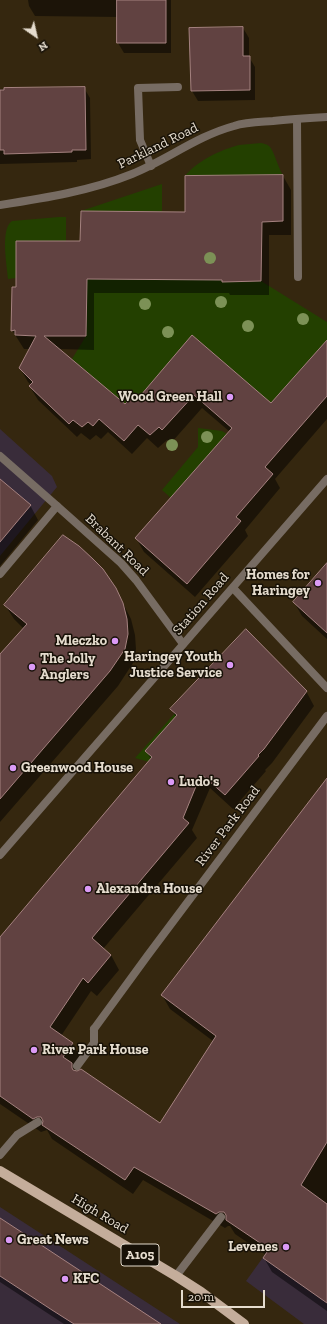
<!DOCTYPE html>
<html>
<head>
<meta charset="utf-8">
<style>
  body { margin:0 }
  #map { position:relative; width:327px; height:1324px; overflow:hidden; background:#35270f; font-family:"Zilla Slab",serif }
  canvas { display:block }
  .north { position:absolute; left:16px; top:16px; width:40px; height:40px; -webkit-text-stroke:3px #171107; paint-order:stroke; rotate:146deg; font-size:11px; font-weight:700; line-height:16px; text-align:center; color:#e5dcce }
  .north::after { content:''; display:block; margin:auto; width:14px; height:18px; background:#e5dcce; clip-path:polygon(50% 0,100% 100%,50% 72%,0 100%) }
  .scale { position:absolute; left:181px; top:1290px; width:84px; height:18px; box-sizing:border-box; border:2px solid #e5dcce; border-top:0; padding-left:5px; font-size:12px; line-height:14px; white-space:nowrap; color:#e5dcce; -webkit-text-stroke:3px #171107; paint-order:stroke }
</style>
</head>
<body>
<div id="map">
<canvas width="327" height="1324"></canvas>
<div class="north">N</div>
<div class="scale">20 m</div>
</div>
<script>
const ctx = document.querySelector('canvas').getContext('2d');
ctx.lineJoin = 'round';
function paint(path, color) { ctx.fillStyle = color; ctx.fill(path, 'evenodd'); }
function stroke(path, color, width, dash) { ctx.strokeStyle = color; ctx.lineWidth = width; ctx.lineCap = dash ? 'butt' : 'round'; ctx.setLineDash(dash || []); ctx.stroke(path); }
function write(font, color, halo, rows, align = 'center') {
  ctx.font = font + ' "Zilla Slab",serif'; ctx.lineWidth = 3; ctx.setLineDash([]); ctx.textBaseline = 'middle'; ctx.strokeStyle = halo; ctx.fillStyle = color; for (const [text, x, y, turn = 0] of rows) {
    ctx.save(); ctx.translate(x, y); ctx.rotate((+turn || 0) * Math.PI / 180); ctx.textAlign = isNaN(turn) ? turn : align; if (halo) ctx.strokeText(text, 0, 0); ctx.fillText(text, 0, 0); ctx.restore();
  }
}
paint(new Path2D(`
  M 0,429 L 52,476 L 57,487 L 0,556 Z
  M 310,1192 L 327,1204 L 327,1324 L 304,1324 L 246,1281 Z
  M 0,1207 L 180,1324 L 0,1324 Z`), '#392c3a');
paint(new Path2D(`
  M 261,143 C 264,144 267,144 269,146 C 274,150 278,168 283,175 L 185,176 C 197,161 220,150 239,145 C 246,144 254,144 261,143 Z
  M 162,184 L 162,212 L 81,211 Z
  M 59,217 L 66,217 L 66,241 L 16,241 L 16,278 L 8,279 C 7,265 0,229 12,221 Z
  M 221,218 L 222,282 L 261,281 L 327,322 L 327,340 L 271,403 L 192,335 L 135,402 L 130,398 L 114,416 L 113,394 L 72,359 L 86,336 L 87,279 L 181,279 Z
  M 198,428 L 222,431 L 227,434 L 171,498 L 162,490 L 198,447 Z
  M 175,713 L 190,728 L 153,763 L 135,758 Z`), '#234000');
paint(new Path2D(`
  M 28,0 L 171,0 L 171,53 L 124,53 L 118,43 L 118,17 L 35,16 L 29,6 Z
  M 243,28 L 249,38 L 249,57 L 255,67 L 255,100 L 198,101 L 192,91 L 190,29 Z
  M 84,88 L 90,98 L 91,159 L 77,160 L 77,162 L 0,164 L 0,89 Z
  M 283,176 L 291,190 L 291,235 L 269,235 L 269,295 L 230,295 L 229,293 L 94,293 L 94,350 L 58,349 L 125,405 L 135,404 L 192,337 L 271,404 L 327,341 L 327,419 L 275,479 L 280,488 L 245,530 L 248,536 L 195,597 L 144,552 L 136,538 L 230,432 L 202,408 L 171,443 L 167,440 L 158,448 L 147,438 L 132,454 L 108,432 L 101,439 L 96,435 L 90,440 L 81,433 L 77,437 L 38,400 L 30,387 L 31,385 L 28,382 L 20,368 L 30,349 L 24,349 L 12,330 L 17,288 L 81,242 L 186,213 Z
  M 0,480 L 30,505 L 38,520 L 0,566 Z
  M 327,565 L 327,639 L 302,616 L 294,602 Z
  M 115,588 L 131,619 L 135,635 L 136,649 L 133,663 L 118,686 L 0,822 L 0,656 L 24,629 L 14,619 L 5,605 Z
  M 306,691 L 314,706 L 272,763 L 265,770 L 266,771 L 233,809 L 210,788 L 192,830 L 197,838 L 103,949 L 111,955 L 119,970 L 97,996 L 91,991 L 61,1036 L 72,1043 L 81,1058 L 74,1068 L 77,1073 L 160,1125 L 213,1041 L 170,1009 L 162,995 L 327,780 L 327,1311 L 272,1272 L 264,1258 L 266,1255 L 235,1234 L 230,1226 L 228,1226 L 225,1228 L 143,1180 L 133,1194 L 52,1139 L 47,1130 L 41,1132 L 0,1104 L 0,939 L 151,759 L 146,751 L 176,717 L 171,709 Z
  M 0,1219 L 159,1324 L 64,1324 L 0,1282 Z`), '#0007');
const building = new Path2D(`
  M 117,0 L 166,0 L 166,43 L 117,43 Z
  M 243,27 L 243,56 L 250,56 L 250,90 L 191,91 L 189,28 Z
  M 85,87 L 86,150 L 72,150 L 72,152 L 4,154 L 4,150 L 0,150 L 0,90 L 4,90 L 4,88 Z
  M 283,175 L 283,221 L 262,222 L 261,281 L 222,282 L 222,280 L 87,279 L 86,336 L 44,336 L 125,404 L 131,398 L 135,402 L 192,335 L 271,403 L 327,340 L 327,396 L 265,467 L 273,474 L 236,517 L 241,521 L 187,584 L 135,538 L 232,428 L 194,395 L 162,430 L 159,427 L 150,435 L 138,425 L 124,441 L 99,419 L 93,426 L 88,422 L 82,427 L 73,420 L 69,424 L 29,386 L 33,382 L 19,368 L 36,336 L 15,335 L 15,330 L 11,331 L 12,287 L 16,287 L 16,241 L 80,241 L 81,211 L 185,212 L 185,176 Z
  M 0,479 L 31,505 L 0,542 Z
  M 63,535 L 79,546 L 93,559 L 103,569 L 116,588 L 123,603 L 127,619 L 128,634 L 125,649 L 110,671 L 0,799 L 0,654 L 27,624 L 4,605 Z
  M 327,563 L 327,633 L 293,602 Z
  M 246,629 L 307,691 L 264,749 L 258,755 L 259,756 L 225,795 L 201,774 L 183,818 L 189,823 L 92,938 L 111,955 L 88,983 L 83,978 L 50,1027 L 73,1043 L 63,1057 L 72,1063 L 72,1068 L 73,1070 L 77,1071 L 81,1069 L 160,1123 L 216,1036 L 161,995 L 327,778 L 327,1142 L 301,1185 L 327,1204 L 327,1303 L 263,1258 L 269,1249 L 226,1220 L 226,1215 L 224,1212 L 219,1212 L 216,1214 L 134,1167 L 125,1180 L 42,1125 L 43,1121 L 41,1117 L 37,1117 L 33,1119 L 0,1096 L 0,937 L 152,757 L 145,751 L 177,715 L 170,709 Z
  M 0,1218 L 29,1237 L 161,1324 L 74,1324 L 52,1310 L 0,1276 Z`);
paint(building, '#614241');
stroke(building, '#a58280', 1);
stroke(new Path2D(`
  M 297,119 L 298,277
  M 151,166 L 140,140 L 138,88 L 178,87
  M 0,456 L 57,506 L 0,574
  M 77,1066 L 94,1043 L 94,1029
  M 0,1155 L 17,1135 L 38,1122
  M 176,1276 L 221,1217`), '#776c63', 8);
stroke(new Path2D(`
  M 0,205 C 45,198 90,191 132,174 C 167,160 197,136 234,126 C 246,122 260,122 273,121 C 291,119 309,118 327,117
  M 57,506 L 121,563 L 136,580 L 183,644
  M 233,588 L 327,688
  M 94,1029 L 148,955 L 327,716`), '#776c63', 8);
stroke(new Path2D(`
  M 0,855 L 327,479`), '#776c63', 8);
stroke(new Path2D(`
  M 0,1171 L 176,1276 L 201,1292 L 244,1324`), '#c4ad9b', 10);
ctx.fillStyle = '#7c9156';
for (const [x, y] of [
  [210,258],
  [221,302],
  [145,304],
  [303,319],
  [248,326],
  [168,332],
  [207,437],
  [172,445]
]) { ctx.beginPath(); ctx.arc(x, y, 6, 0, 2 * Math.PI); ctx.fill(); }
for (const [x, y, r, color] of [
  [230,397,4,"#db9af6"],
  [318,583,4,"#db9af6"],
  [115,641,4,"#db9af6"],
  [230,665,4,"#db9af6"],
  [32,667,4,"#db9af6"],
  [13,768,4,"#db9af6"],
  [171,782,4,"#db9af6"],
  [88,889,4,"#db9af6"],
  [34,1050,4,"#db9af6"],
  [9,1240,4,"#db9af6"],
  [286,1247,4,"#db9af6"],
  [65,1279,4,"#db9af6"]
]) { const dot = new Path2D(); dot.arc(x, y, r, 0, 2 * Math.PI); ctx.fillStyle = color; ctx.fill(dot); stroke(dot, '#171107', 1.5); }
for (const [x, y, w] of [
  [140,1255,38]
]) { const box = new Path2D(); box.roundRect(x - w / 2, y - 11, w, 22, 3); ctx.fillStyle = '#171107'; ctx.fill(box); stroke(box, '#e5dcce', 1); }
write('bold 13px', '#e5dcce', null, [
  ["A105",140,1255]
]);
write('14px', '#e5dcce', '#171107', [
  ["Parkland Road",158,146,-26],
  ["Brabant Road",117,545,44],
  ["Station Road",201,604,-49],
  ["River Park Road",228,826,-53],
  ["High Road",100,1214,31]
]);
write('bold 14px', '#e5dcce', '#171107', [
  ["Wood Green Hall",222,397,"right"],
  ["Homes for",310,575,"right"],
  ["Haringey",310,591,"right"],
  ["Mleczko",107,641,"right"],
  ["Haringey Youth",222,657,"right"],
  ["Justice Service",222,673,"right"],
  ["The Jolly",40,659],
  ["Anglers",40,675],
  ["Greenwood House",21,768],
  ["Ludo's",179,782],
  ["Alexandra House",96,889],
  ["River Park House",42,1050],
  ["Great News",17,1240],
  ["Levenes",278,1247,"right"],
  ["KFC",73,1279]
], 'left');
</script>
</body>
</html>
